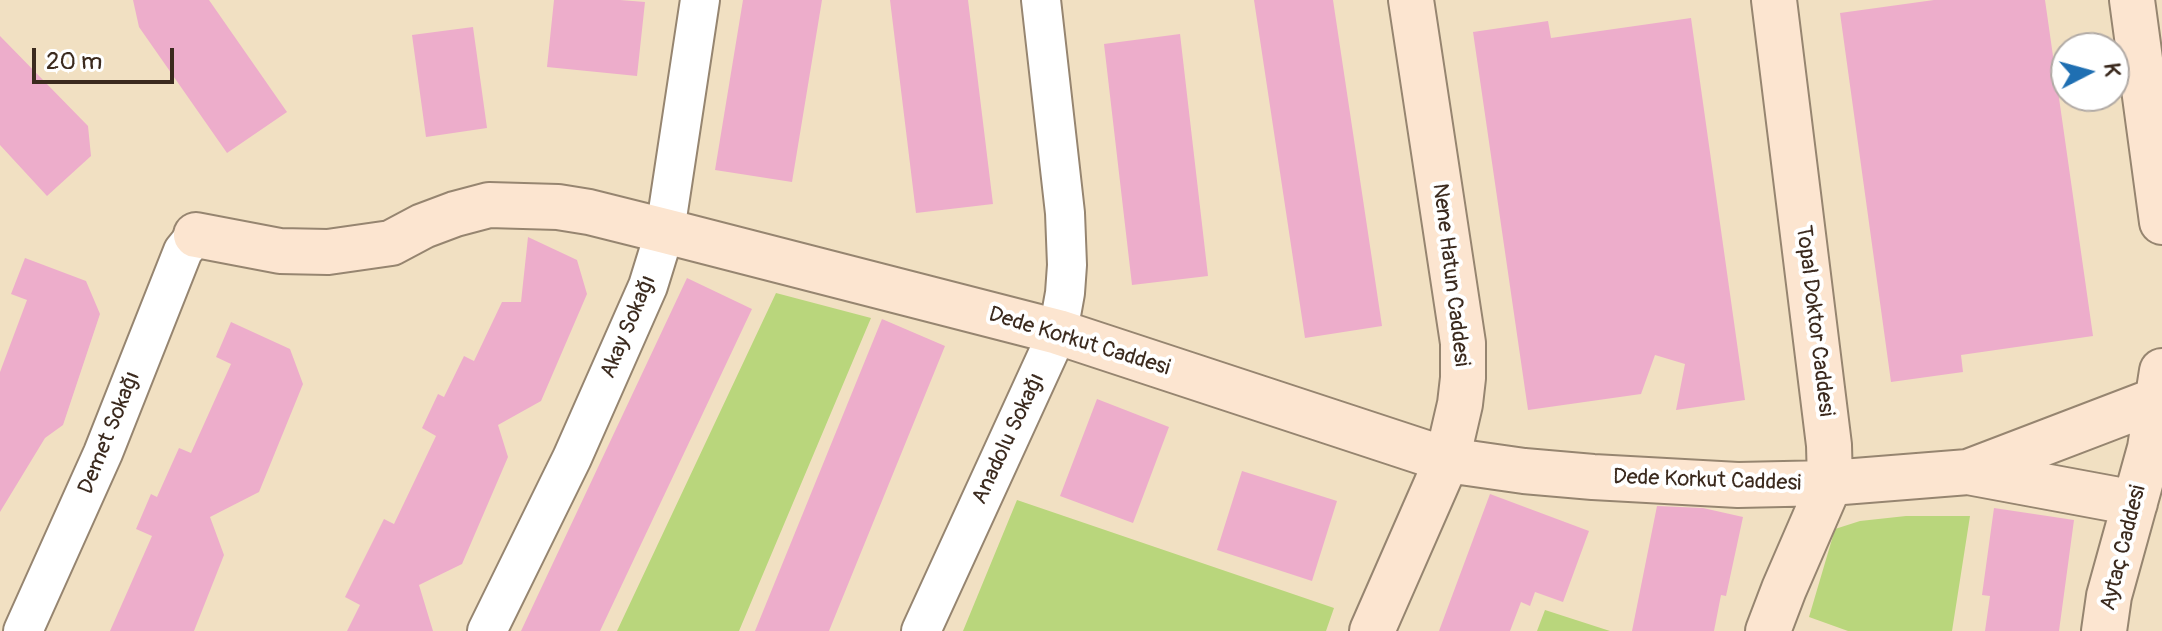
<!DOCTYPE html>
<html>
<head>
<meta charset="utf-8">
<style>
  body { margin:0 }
  #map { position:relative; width:2162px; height:631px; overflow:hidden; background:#f1e0c2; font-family:Pangolin,sans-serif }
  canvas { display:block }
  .north { position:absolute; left:2050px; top:32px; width:80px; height:80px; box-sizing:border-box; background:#fff; border:2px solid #b1aaa5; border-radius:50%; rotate:84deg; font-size:22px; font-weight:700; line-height:32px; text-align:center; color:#3b2a1e }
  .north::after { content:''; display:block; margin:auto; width:28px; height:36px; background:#1f6fb2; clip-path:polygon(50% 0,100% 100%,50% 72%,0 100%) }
  .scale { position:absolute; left:32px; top:48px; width:142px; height:36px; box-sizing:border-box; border:4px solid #3b2a1e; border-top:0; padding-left:10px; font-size:24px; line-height:28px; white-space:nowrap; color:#3b2a1e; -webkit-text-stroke:6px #fff; paint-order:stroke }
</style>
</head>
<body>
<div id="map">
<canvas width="2162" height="631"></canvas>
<div class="north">K</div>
<div class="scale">20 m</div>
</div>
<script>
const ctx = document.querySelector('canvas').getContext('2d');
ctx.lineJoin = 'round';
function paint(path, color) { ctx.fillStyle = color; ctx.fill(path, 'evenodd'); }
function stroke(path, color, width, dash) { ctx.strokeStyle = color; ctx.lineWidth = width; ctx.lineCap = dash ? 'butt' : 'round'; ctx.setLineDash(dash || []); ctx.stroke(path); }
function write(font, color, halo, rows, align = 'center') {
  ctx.font = font + ' Pangolin,sans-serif'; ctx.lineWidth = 8; ctx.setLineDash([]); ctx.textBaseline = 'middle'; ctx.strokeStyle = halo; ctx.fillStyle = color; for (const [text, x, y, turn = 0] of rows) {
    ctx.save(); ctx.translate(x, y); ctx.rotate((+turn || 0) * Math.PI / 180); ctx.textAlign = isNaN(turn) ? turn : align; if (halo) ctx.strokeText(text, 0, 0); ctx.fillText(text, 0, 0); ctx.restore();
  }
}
paint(new Path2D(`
  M 776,293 L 871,318 L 739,631 L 617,631 Z
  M 1017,500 L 1334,608 L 1326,631 L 963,631 Z
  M 1906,516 L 1970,516 L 1952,631 L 1848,631 L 1809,617 L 1835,529 L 1860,521 Z
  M 1545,610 L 1610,631 L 1537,631 Z`), '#b9d67c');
paint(new Path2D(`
  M 133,0 L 209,0 L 287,112 L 227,153 L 139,27 Z
  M 554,0 L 620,0 L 645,2 L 637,76 L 547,67 Z
  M 743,0 L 822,0 L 792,182 L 715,170 Z
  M 890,0 L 968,0 L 993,204 L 916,213 Z
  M 1254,0 L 1333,0 L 1382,326 L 1305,338 Z
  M 1934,0 L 2045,0 L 2093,336 L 1961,355 L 1963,372 L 1891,382 L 1840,13 Z
  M 1691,18 L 1745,400 L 1676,410 L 1685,364 L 1655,355 L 1641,394 L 1528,410 L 1473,32 L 1548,21 L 1551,38 Z
  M 473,27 L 487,128 L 426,137 L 412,35 Z
  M 1180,34 L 1208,276 L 1132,285 L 1104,44 Z
  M 0,36 L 88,126 L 91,156 L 47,196 L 0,145 Z
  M 528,237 L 577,260 L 587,294 L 541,401 L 498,425 L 508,457 L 462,564 L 419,585 L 433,631 L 347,631 L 360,605 L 345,597 L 384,519 L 394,524 L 436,436 L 422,428 L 438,394 L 444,397 L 464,356 L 474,361 L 502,302 L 521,302 Z
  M 25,258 L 86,281 L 100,314 L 63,425 L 45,438 L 0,512 L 0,372 L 27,300 L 11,294 Z
  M 687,278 L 752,309 L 686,449 L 600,631 L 521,631 Z
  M 882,319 L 945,346 L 829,631 L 755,631 Z
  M 231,322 L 290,349 L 303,384 L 259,492 L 210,517 L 224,555 L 194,631 L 110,631 L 152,536 L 136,529 L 151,494 L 157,497 L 179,448 L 191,453 L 231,364 L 216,357 Z
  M 1097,399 L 1169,427 L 1133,523 L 1060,496 Z
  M 1242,471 L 1337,501 L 1312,581 L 1217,550 Z
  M 1490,494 L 1589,531 L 1563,602 L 1535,592 L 1530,606 L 1521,602 L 1510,631 L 1439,631 Z
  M 1657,506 L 1703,508 L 1743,517 L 1726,596 L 1721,595 L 1714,631 L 1632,631 Z
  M 1994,508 L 2074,520 L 2059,631 L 1985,631 L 1990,596 L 1982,595 Z`), '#edadcb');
const street = new Path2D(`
  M 23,631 L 103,453 L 183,251 L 196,235
  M 487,631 L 572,458 L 648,286 L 665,231 L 700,0
  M 921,631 L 1058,332 L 1065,293 L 1067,265 L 1065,213 L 1041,0`);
const secondary = new Path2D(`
  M 2132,0 L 2162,222
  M 196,235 L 280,251 L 328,252 L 391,243 L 423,226 L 455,214 L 489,205 L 558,207 L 589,212 L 665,231 L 1058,332 L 1447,460 L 1524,471 L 1593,477 L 1738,485 L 1830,483 L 1968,472 L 2135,503
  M 1968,472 L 2159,399
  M 1372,631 L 1447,460 L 1460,404 L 1463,378 L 1463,343 L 1411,0
  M 1768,631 L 1784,589 L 1830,483 L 1829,445 L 1774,0
  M 2104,631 L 2109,596 L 2150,448 L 2162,371`);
stroke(street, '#968570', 42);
stroke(secondary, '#968570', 48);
stroke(street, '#fff', 38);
stroke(secondary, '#fce5d0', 44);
write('22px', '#3b2a1e', '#fff', [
  ["Nene Hatun Caddesi",1450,275,83],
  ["Topal Doktor Caddesi",1814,321,83],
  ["Akay Sokağı",629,327,-67],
  ["Dede Korkut Caddesi",1079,342,17],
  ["Demet Sokağı",110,433,-68],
  ["Anadolu Sokağı",1009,439,-65],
  ["Dede Korkut Caddesi",1707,481,2],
  ["Aytaç Caddesi",2124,548,-76]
]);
</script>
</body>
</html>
